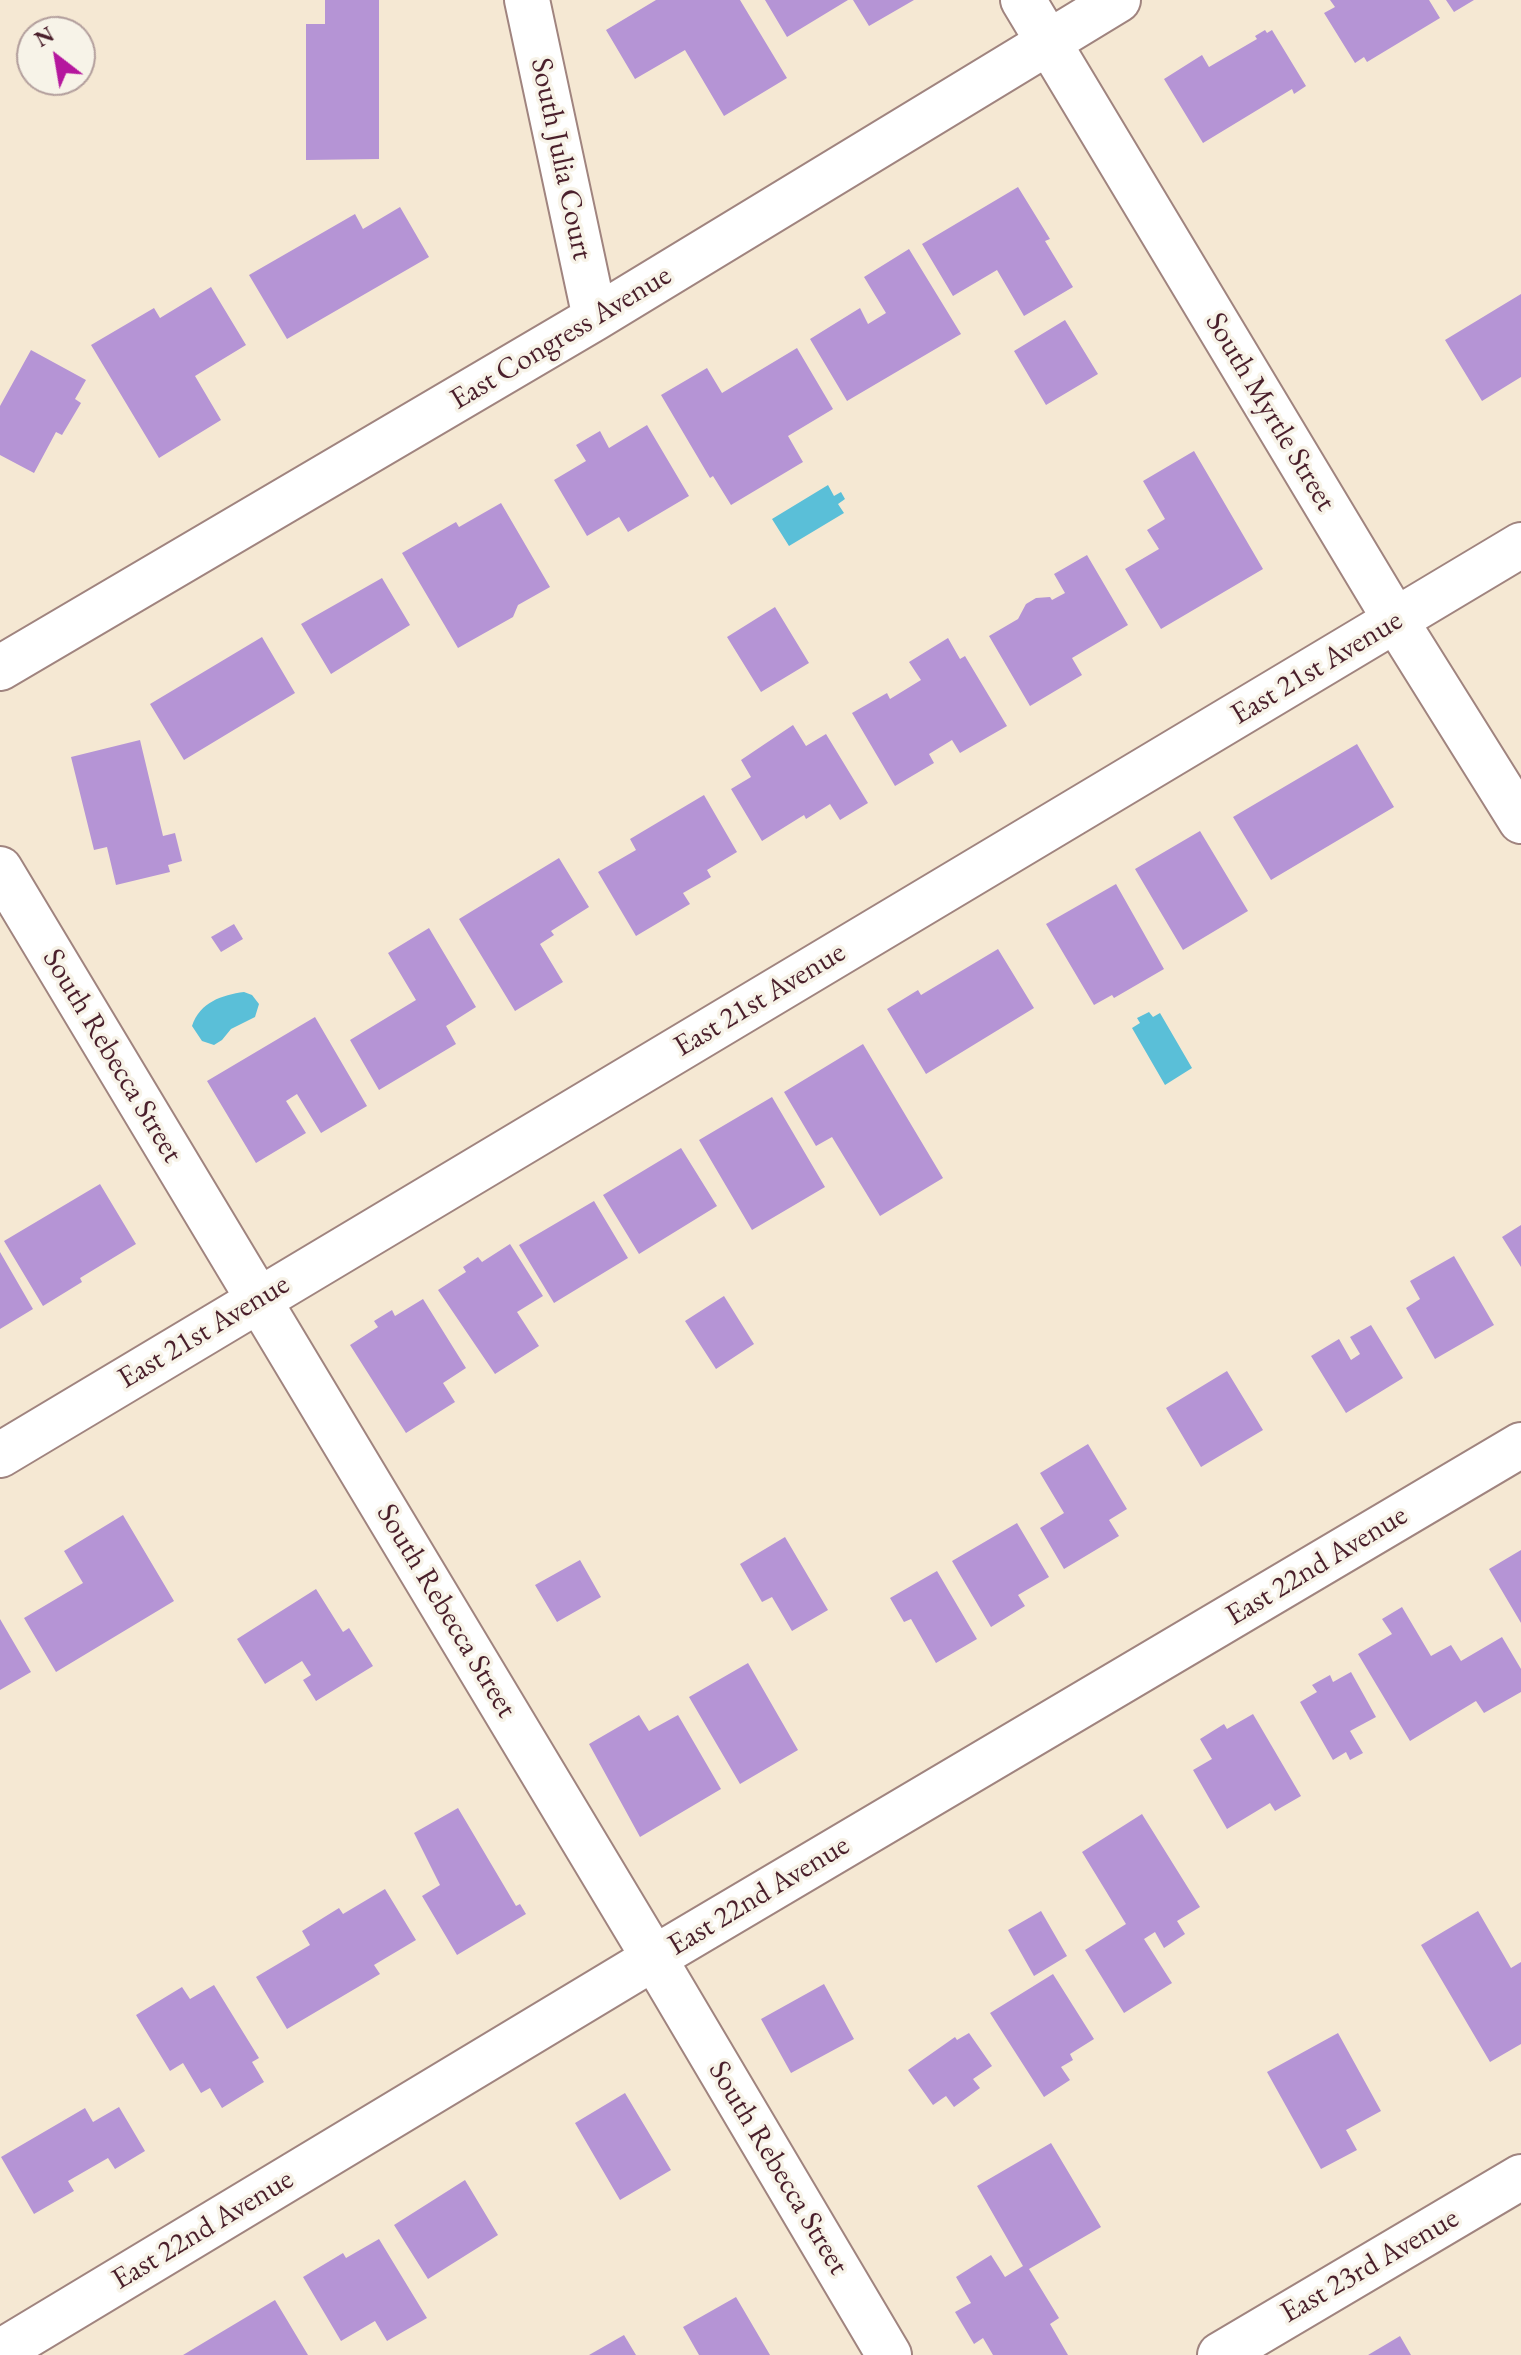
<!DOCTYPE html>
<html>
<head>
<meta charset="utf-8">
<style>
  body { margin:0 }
  #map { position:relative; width:1521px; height:2355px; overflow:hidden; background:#f5e8d3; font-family:"EB Garamond",serif }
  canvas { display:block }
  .north { position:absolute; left:16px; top:16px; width:80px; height:80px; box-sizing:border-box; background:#f7f3e8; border:2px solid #b29e9c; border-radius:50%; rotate:329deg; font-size:22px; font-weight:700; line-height:32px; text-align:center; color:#4a1f2b }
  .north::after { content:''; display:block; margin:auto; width:28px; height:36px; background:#b5179e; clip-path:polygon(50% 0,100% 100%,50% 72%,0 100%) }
</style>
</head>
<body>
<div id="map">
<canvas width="1521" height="2355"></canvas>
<div class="north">N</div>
</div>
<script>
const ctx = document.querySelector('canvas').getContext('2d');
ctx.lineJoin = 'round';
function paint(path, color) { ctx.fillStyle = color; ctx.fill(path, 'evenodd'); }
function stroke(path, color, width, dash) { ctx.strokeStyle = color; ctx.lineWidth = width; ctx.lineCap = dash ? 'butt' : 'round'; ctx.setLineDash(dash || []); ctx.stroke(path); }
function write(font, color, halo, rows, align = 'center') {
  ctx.font = font + ' "EB Garamond",serif'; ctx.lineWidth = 7; ctx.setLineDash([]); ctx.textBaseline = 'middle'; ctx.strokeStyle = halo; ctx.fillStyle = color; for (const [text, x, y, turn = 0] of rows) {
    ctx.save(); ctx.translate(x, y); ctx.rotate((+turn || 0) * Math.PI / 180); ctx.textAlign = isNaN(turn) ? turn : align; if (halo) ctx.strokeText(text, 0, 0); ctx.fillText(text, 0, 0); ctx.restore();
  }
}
paint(new Path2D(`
  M 828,485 L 834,496 L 841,492 L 845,499 L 838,504 L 844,513 L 789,546 L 772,519 Z
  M 244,992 L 252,995 L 259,1004 L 255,1017 L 231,1029 L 222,1040 L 214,1045 L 202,1041 L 192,1026 C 200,1002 222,995 244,992 Z
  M 1149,1012 L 1153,1017 L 1160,1013 L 1192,1068 L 1165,1085 L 1132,1028 L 1140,1023 L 1137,1018 Z`), '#5abfd8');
paint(new Path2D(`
  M 325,0 L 379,0 L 379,159 L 306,160 L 306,24 L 325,24 Z
  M 656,0 L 740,0 L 787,78 L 724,116 L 685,50 L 635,79 L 606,30 Z
  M 765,0 L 848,0 L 787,37 Z
  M 853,0 L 914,0 L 869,26 Z
  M 1330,0 L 1429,0 L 1440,18 L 1367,62 L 1364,57 L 1355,63 L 1324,13 L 1335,7 Z
  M 1446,0 L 1474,0 L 1454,12 Z
  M 1265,30 L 1267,33 L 1272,30 L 1306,86 L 1294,94 L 1292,89 L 1203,143 L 1164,79 L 1202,55 L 1209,67 L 1257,39 L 1255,36 Z
  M 1018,187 L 1050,239 L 1045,241 L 1073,287 L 1024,316 L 997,270 L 953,296 L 922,244 Z
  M 400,207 L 429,257 L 287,339 L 249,275 L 355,214 L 363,229 Z
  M 909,249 L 961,334 L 847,401 L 810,339 L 860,308 L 868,324 L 886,313 L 864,277 Z
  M 211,287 L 246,345 L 195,376 L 221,420 L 159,458 L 91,345 L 154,308 L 160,318 Z
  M 1521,294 L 1521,377 L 1482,401 L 1445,340 Z
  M 1065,320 L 1098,374 L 1046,405 L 1014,351 Z
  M 797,348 L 833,409 L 788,436 L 803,462 L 731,505 L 713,476 L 710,478 L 661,395 L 707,368 L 722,393 Z
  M 31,350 L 86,380 L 75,399 L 81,403 L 62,435 L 56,432 L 34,473 L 0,455 L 0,406 Z
  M 647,425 L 689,496 L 628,532 L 619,517 L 587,536 L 554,480 L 586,461 L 576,445 L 600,431 L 609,448 Z
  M 1194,451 L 1263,569 L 1161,629 L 1125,569 L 1159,549 L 1147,530 L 1165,519 L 1143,481 Z
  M 501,503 L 550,587 L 518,605 L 513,617 L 458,648 L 402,553 L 456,522 L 459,527 Z
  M 1087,555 L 1128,625 L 1072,658 L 1082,675 L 1030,706 L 989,636 L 1018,619 L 1026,604 L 1036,598 L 1050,597 L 1052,600 L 1065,593 L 1054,574 Z
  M 382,578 L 410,625 L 331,674 L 301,624 Z
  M 775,607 L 809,663 L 761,692 L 727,637 Z
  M 262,637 L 295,693 L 184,760 L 150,704 Z
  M 948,638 L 960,659 L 965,656 L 1007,726 L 960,753 L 952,740 L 929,754 L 934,763 L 895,786 L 852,713 L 887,693 L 890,699 L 921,680 L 909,662 Z
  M 793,725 L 806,746 L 826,734 L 868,803 L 840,820 L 830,804 L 806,819 L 804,815 L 762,841 L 731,789 L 751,777 L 741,760 Z
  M 140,740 L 163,836 L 175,833 L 182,861 L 168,865 L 170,872 L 116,885 L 107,847 L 94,850 L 71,757 Z
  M 1357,744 L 1394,807 L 1271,880 L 1233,817 Z
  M 704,795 L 737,852 L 707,870 L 711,877 L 683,893 L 690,904 L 636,936 L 598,872 L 636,850 L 630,839 Z
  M 1200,831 L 1248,911 L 1183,950 L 1135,869 Z
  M 559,858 L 589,907 L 551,931 L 554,935 L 540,944 L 563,982 L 515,1011 L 459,919 Z
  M 1116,884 L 1164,969 L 1114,998 L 1112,995 L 1094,1005 L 1046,924 Z
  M 234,924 L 243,939 L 221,952 L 211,937 Z
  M 429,928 L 476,1007 L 446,1026 L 456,1044 L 379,1090 L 350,1040 L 416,1000 L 388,953 Z
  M 998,949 L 1034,1008 L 926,1074 L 887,1009 L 918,990 L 921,995 Z
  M 315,1017 L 367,1106 L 321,1133 L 297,1094 L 286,1101 L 306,1133 L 256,1163 L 207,1081 Z
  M 863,1044 L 943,1178 L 880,1216 L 832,1137 L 816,1146 L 784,1092 Z
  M 772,1097 L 825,1187 L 752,1230 L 699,1140 Z
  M 681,1148 L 717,1206 L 639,1254 L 603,1195 Z
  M 100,1184 L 136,1244 L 80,1278 L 82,1282 L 43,1306 L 4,1241 Z
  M 594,1201 L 628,1258 L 554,1303 L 519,1245 Z
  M 1521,1225 L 1521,1267 L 1502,1237 Z
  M 510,1244 L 543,1296 L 517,1312 L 539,1346 L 495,1374 L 438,1290 L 466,1272 L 463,1267 L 478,1257 L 482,1262 Z
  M 0,1252 L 33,1309 L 0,1329 Z
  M 1454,1256 L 1494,1325 L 1435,1359 L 1406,1308 L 1420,1299 L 1410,1281 Z
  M 724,1296 L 754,1344 L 716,1369 L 685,1321 Z
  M 423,1299 L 466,1368 L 443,1383 L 455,1402 L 406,1433 L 350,1345 L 378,1327 L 374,1321 L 392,1310 L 395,1316 Z
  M 1371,1325 L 1403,1378 L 1346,1413 L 1311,1356 L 1339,1339 L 1351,1360 L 1360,1354 L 1350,1337 Z
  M 1227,1371 L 1263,1430 L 1201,1467 L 1166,1408 Z
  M 1088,1444 L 1127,1509 L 1109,1520 L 1119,1536 L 1064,1569 L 1040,1528 L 1064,1513 L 1040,1473 Z
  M 123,1515 L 174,1601 L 56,1672 L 24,1618 L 83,1583 L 64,1551 Z
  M 1017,1523 L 1049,1577 L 1018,1595 L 1025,1606 L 991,1627 L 952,1561 Z
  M 785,1537 L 828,1610 L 792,1631 L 772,1597 L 762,1602 L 740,1564 Z
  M 1521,1550 L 1521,1623 L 1489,1569 Z
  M 580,1560 L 601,1597 L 557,1622 L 535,1585 Z
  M 937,1571 L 977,1639 L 936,1663 L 911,1619 L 904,1622 L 890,1598 Z
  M 316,1589 L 343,1632 L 349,1628 L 373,1666 L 316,1701 L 303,1680 L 311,1675 L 302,1661 L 265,1684 L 237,1639 Z
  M 1402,1607 L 1431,1656 L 1451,1645 L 1461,1661 L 1502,1637 L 1521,1669 L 1521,1692 L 1484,1713 L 1476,1701 L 1410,1741 L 1358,1654 L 1392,1634 L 1382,1619 Z
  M 0,1619 L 31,1672 L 0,1690 Z
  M 748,1663 L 798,1750 L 740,1784 L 689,1697 Z
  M 1351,1672 L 1376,1717 L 1350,1731 L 1363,1753 L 1350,1760 L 1346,1752 L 1333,1760 L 1300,1702 L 1317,1692 L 1312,1685 L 1330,1675 L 1333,1682 Z
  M 1253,1714 L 1301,1796 L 1275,1811 L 1270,1803 L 1227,1829 L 1193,1770 L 1212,1759 L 1200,1739 L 1224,1724 L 1227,1729 Z
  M 639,1715 L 649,1731 L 678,1715 L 721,1789 L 640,1837 L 589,1744 Z
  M 458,1808 L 516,1906 L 520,1904 L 526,1914 L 457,1955 L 422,1896 L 440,1885 L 414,1833 Z
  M 1142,1814 L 1200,1907 L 1177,1921 L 1185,1934 L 1164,1948 L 1155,1932 L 1144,1939 L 1172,1983 L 1124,2013 L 1085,1950 L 1126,1924 L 1082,1852 Z
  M 385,1889 L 416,1940 L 374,1965 L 380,1974 L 287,2029 L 256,1977 L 310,1945 L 302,1931 L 339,1908 L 343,1914 Z
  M 1041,1911 L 1067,1956 L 1034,1976 L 1008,1930 Z
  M 1478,1911 L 1511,1968 L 1521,1962 L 1521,2044 L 1490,2062 L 1421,1945 Z
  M 1053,1974 L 1094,2039 L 1070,2054 L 1073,2060 L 1061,2067 L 1070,2080 L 1044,2097 L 990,2013 Z
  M 824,1984 L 854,2039 L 791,2073 L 761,2019 Z
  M 214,1985 L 259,2058 L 252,2062 L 264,2082 L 222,2108 L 210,2088 L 201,2093 L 183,2063 L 170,2071 L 136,2015 L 182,1987 L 190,1999 Z
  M 969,2033 L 992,2066 L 973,2079 L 980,2088 L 954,2107 L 946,2096 L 933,2105 L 908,2070 L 955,2037 L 957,2040 Z
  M 1338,2033 L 1381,2111 L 1346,2130 L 1357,2150 L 1321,2169 L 1267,2072 Z
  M 625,2093 L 671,2170 L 620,2200 L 575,2123 Z
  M 119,2107 L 145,2151 L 115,2169 L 108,2158 L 68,2181 L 74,2191 L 34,2214 L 1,2157 L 85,2108 L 93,2122 Z
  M 1051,2143 L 1101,2227 L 1029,2269 L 1059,2318 L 1050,2324 L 1068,2355 L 993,2355 L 983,2338 L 974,2344 L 955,2312 L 971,2303 L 956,2277 L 991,2255 L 1005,2277 L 1023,2266 L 977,2186 Z
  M 465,2180 L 498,2235 L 428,2279 L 394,2225 Z
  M 379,2239 L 427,2318 L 387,2341 L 375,2321 L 341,2341 L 303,2277 L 343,2253 L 346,2258 Z
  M 736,2297 L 770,2355 L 699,2355 L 683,2327 Z
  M 275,2300 L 308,2355 L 183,2355 Z
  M 624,2335 L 636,2355 L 589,2355 Z
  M 1400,2336 L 1411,2355 L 1368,2355 Z`), '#b594d5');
const street = new Path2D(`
  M 527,0 L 595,318
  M 1023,0 L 1396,621 L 1521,821
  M 0,668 L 595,318 L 1118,0
  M 0,869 L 654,1958 L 889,2355
  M 0,1455 L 1521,545
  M 0,2352 L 654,1958 L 1521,1445
  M 1220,2355 L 1521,2177`);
stroke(street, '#a0847f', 48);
stroke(street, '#fff', 44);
write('30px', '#4a1f2b', '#f7f3e8', [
  ["South Julia Court",561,159,78],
  ["East Congress Avenue",561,338,-31],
  ["South Myrtle Street",1270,412,59],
  ["East 21st Avenue",1317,668,-31],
  ["East 21st Avenue",760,1000,-31],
  ["South Rebecca Street",112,1056,59],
  ["East 21st Avenue",204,1332,-31],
  ["East 22nd Avenue",1317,1566,-31],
  ["South Rebecca Street",446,1611,59],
  ["East 22nd Avenue",759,1896,-31],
  ["South Rebecca Street",778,2168,59],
  ["East 22nd Avenue",203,2230,-31],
  ["East 23rd Avenue",1370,2266,-30]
]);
</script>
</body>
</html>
